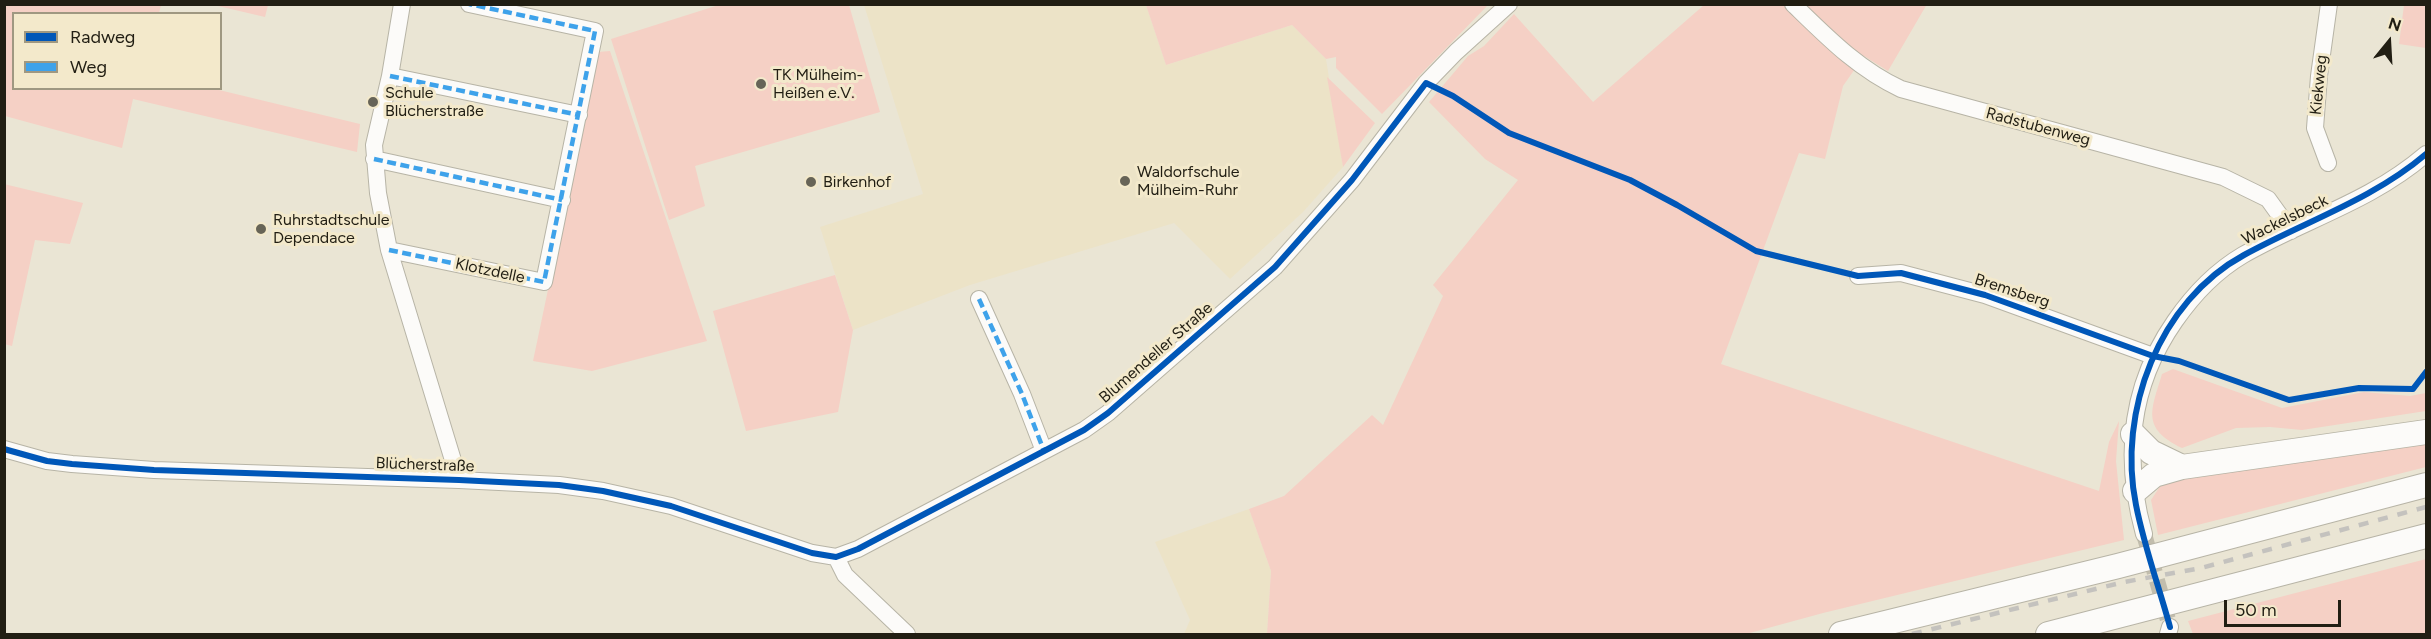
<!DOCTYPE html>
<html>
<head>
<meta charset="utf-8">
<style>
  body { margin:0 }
  #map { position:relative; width:2431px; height:639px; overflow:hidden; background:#eae5d4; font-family:Figtree,sans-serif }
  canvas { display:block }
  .frame { position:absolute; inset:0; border:6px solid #211e13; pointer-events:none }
  .legend { position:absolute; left:12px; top:12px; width:210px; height:78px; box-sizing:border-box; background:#f3e9cb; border:2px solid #9f9881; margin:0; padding:8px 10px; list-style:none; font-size:18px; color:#211e13 }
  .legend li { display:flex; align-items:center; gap:12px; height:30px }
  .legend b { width:30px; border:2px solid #9f9881 }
  .north { position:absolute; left:2359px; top:12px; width:60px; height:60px; -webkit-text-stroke:4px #f3e9cb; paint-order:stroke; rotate:18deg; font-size:16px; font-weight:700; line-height:24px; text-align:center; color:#211e13 }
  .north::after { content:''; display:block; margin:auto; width:21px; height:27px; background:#211e13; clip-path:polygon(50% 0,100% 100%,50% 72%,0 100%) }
  .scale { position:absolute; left:2224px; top:600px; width:117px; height:27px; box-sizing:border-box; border:3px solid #211e13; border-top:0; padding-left:8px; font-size:18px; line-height:21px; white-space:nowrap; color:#211e13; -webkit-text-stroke:4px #f3e9cb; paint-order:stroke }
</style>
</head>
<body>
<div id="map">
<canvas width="2431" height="639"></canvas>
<div class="frame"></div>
<ul class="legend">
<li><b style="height:8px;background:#0057b8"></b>Radweg</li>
<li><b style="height:8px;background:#3ea2ea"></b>Weg</li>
</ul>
<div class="north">N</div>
<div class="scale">50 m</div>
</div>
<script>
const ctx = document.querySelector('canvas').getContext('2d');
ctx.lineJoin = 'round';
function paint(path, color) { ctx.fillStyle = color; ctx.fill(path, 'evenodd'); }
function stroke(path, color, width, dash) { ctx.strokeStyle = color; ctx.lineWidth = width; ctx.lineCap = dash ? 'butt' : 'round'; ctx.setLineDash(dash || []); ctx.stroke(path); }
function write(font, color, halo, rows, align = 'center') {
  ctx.font = font + ' Figtree,sans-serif'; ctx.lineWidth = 6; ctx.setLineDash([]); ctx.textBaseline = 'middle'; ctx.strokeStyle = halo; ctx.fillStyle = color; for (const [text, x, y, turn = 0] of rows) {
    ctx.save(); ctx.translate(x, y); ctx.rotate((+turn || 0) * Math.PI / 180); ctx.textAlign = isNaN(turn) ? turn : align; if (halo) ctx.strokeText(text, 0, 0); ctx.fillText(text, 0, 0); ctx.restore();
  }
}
paint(new Path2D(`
  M 864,5 L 1146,5 L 1166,65 L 1292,25 L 1326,59 L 1343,167 L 1303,212 L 1230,279 L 1174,223 L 970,285 L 853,330 L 820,227 L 923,194 Z
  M 1249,509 L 1271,571 L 1267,634 L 1184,634 L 1190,620 L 1155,542 Z`), '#ece3c7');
paint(new Path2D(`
  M 219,4 L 268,4 L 268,5 L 265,17 L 218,6 Z
  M 722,4 L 849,5 L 880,112 L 695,166 L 705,206 L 669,220 L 611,39 Z
  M 1927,4 L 1888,71 L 1864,56 L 1843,86 L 1825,159 L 1799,153 L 1721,364 L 2099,491 L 2109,442 L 2119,421 L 2116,461 L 2124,540 L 1823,613 L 1746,634 L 1267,634 L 1271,571 L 1249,509 L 1284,496 L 1372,415 L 1383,425 L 1443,296 L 1433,285 L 1518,180 L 1485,159 L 1429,102 L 1468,56 L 1484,46 L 1514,14 L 1593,102 L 1704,5 Z
  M 4,5 L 161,5 L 159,13 L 14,14 L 14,88 L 215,89 L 360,124 L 357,152 L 133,99 L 122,148 L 5,116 Z
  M 1146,5 L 1488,5 L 1382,114 L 1336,68 L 1336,57 L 1326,59 L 1292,25 L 1166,65 Z
  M 2404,5 L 2426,5 L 2426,48 L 2399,44 Z
  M 610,51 L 707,341 L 592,371 L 533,361 L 598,52 Z
  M 1327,77 L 1375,123 L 1343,167 Z
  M 4,184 L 83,203 L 70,244 L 35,240 L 12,346 L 4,344 Z
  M 835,275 L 853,330 L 838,412 L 746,431 L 713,311 Z
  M 2173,369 L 2282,408 L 2364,392 L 2410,396 L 2426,393 L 2426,411 L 2302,430 L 2270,427 L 2236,428 L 2182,448 C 2141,428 2151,411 2162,374 Z
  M 2426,443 L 2426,467 L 2158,535 L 2151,500 L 2165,479 Z
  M 2426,559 L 2426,633 L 2425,634 L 2193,634 L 2188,621 Z`), '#f5d0c5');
stroke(new Path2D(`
  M 2144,534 L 2170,627`), '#c2bdad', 16, [16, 8]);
const minor = new Path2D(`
  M 402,4 L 390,76 L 374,145 L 378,193 L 389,250 L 459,480
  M 1793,4 C 1827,37 1858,69 1901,89 L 2223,177 L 2268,199 L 2291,231
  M 390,76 L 579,115
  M 374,159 L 562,200
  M 2328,163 L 2315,128 L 2319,76 L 2329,4
  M 389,250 L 544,282 L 595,31 L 469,4
  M 1858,276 L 1901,273 L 1985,295 L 2153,356
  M 979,299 L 1022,394 L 1044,451
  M 4,449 L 47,461 L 72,464 L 154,470 L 459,480 L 559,485 L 603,491 L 671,506 L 812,553 L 836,557
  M 2144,534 C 2123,458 2129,387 2175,321 C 2193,295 2216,271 2243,255 C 2306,219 2370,202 2426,154
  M 836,557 L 858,549 L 1084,430 L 1108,413 L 1275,267 L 1352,180 L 1426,83 L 1456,52 L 1509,4
  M 836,557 L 845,575 L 907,634
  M 2168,634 L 2170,627`);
const highway = new Path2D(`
  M 2133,434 L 2151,452 L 2182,467
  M 2135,491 L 2154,475 L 2182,467 L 2426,432
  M 1841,634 L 2118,566 L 2426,485
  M 2048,634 L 2426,536`);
stroke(minor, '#b7b4a6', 18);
stroke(highway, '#b7b4a6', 26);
stroke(minor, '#fcfbf9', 16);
stroke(highway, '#fcfbf9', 24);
stroke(new Path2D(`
  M 1912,634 L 2124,582 L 2201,568 L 2426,507`), '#c4c2be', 4.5, [10, 10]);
stroke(new Path2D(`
  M 390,76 L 579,115
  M 374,159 L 562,200
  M 389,250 L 544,282 L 595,31 L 469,4
  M 979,299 L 1022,394 L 1044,451`), '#3ea2ea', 4.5, [9, 4.5]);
stroke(new Path2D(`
  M 4,449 L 47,461 L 72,464 L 154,470 L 459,480 L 559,485 L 603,491 L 671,506 L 812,553 L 836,557 L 858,549 L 1084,430 L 1108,413 L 1275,267 L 1352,180 L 1426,83 L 1453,96 L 1509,133 L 1630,180 L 1677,205 L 1756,251 L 1858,276 L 1901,273 L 1985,295 L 2153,356 L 2179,361 L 2289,400 L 2359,388 L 2413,389 L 2426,372
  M 2170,627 C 2159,587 2144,546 2136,505 C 2117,412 2159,301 2244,255 C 2306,221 2372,200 2426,154`), '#0057b8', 6);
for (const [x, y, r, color] of [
  [761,84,6,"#676457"],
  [373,102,6,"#676457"],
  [1125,181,6,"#676457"],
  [811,182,6,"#676457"],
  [261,229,6,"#676457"]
]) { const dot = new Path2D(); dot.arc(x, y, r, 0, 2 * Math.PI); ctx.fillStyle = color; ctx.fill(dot); stroke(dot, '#f3e9cb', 2); }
write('16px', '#211e13', '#f3e9cb', [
  ["TK Mülheim-",773,75],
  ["Heißen e.V.",773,93],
  ["Schule",385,93],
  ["Blücherstraße",385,111],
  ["Waldorfschule",1137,172],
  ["Mülheim-Ruhr",1137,190],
  ["Birkenhof",823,182],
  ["Ruhrstadtschule",273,220],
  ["Dependace",273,238]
], 'left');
write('16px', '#211e13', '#f3e9cb', [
  ["Kiekweg",2319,85,-84],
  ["Radstubenweg",2038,127,15],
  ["Wackelsbeck",2285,220,-26],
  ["Klotzdelle",490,271,12],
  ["Bremsberg",2012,291,18],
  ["Blumendeller Straße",1156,353,-41],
  ["Blücherstraße",425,465,2]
]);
</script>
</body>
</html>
